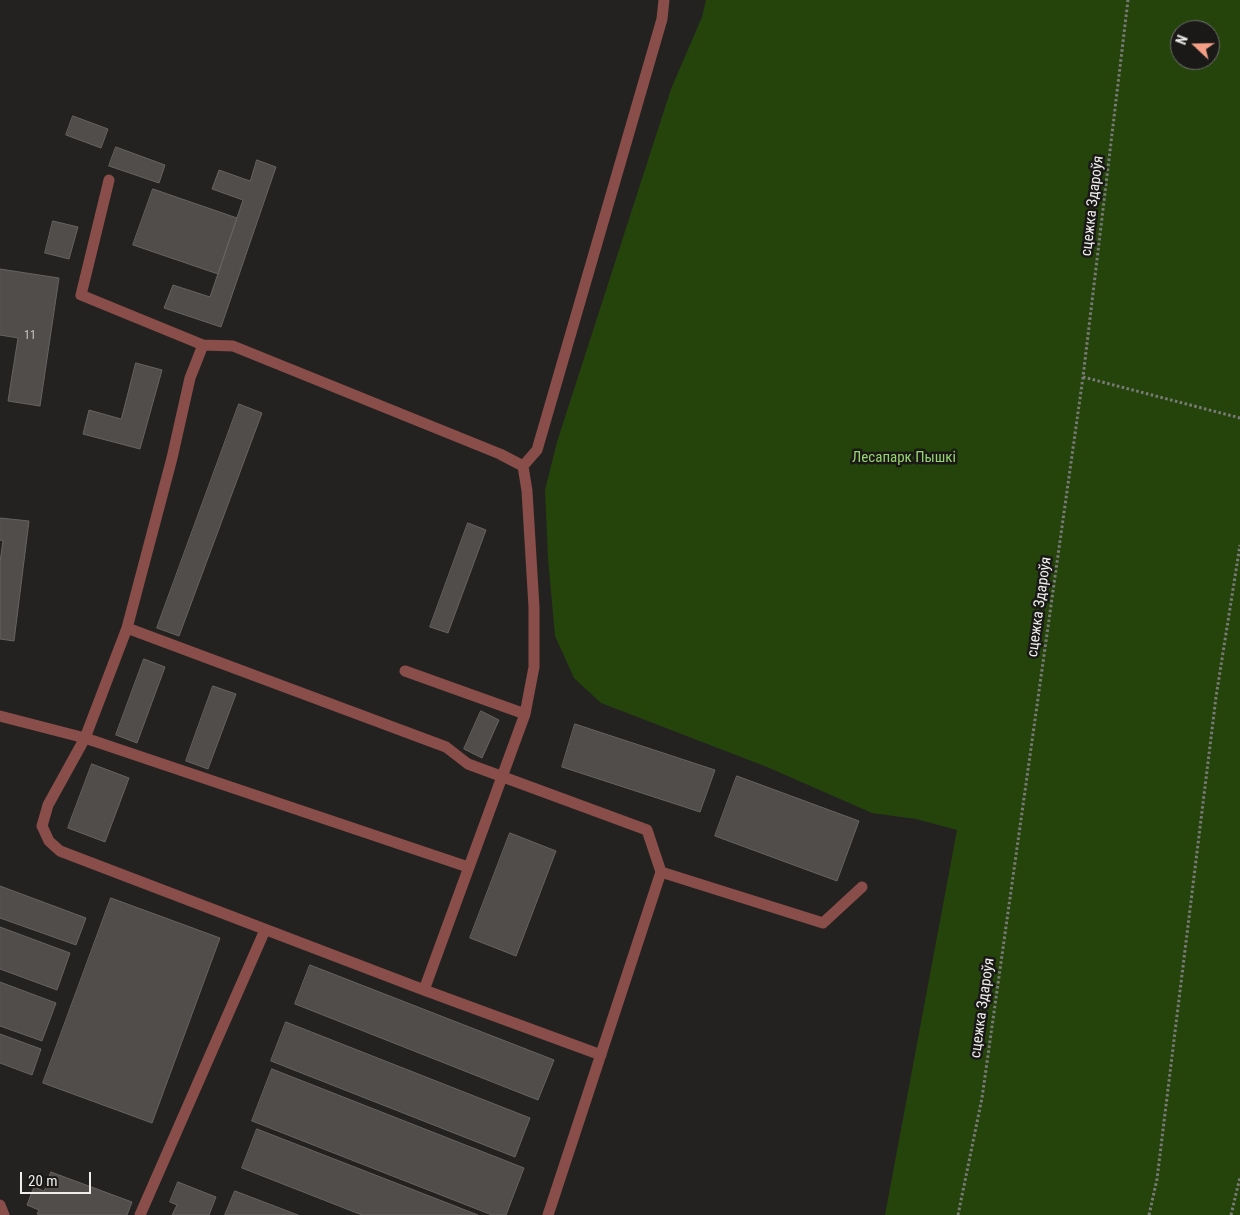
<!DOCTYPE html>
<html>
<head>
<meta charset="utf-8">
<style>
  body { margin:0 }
  #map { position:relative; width:1240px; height:1215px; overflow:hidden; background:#242220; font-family:"Roboto Condensed",sans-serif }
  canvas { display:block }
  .north { position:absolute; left:1170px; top:20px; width:50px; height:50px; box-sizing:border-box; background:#1a1917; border:1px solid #6f6e6c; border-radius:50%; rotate:291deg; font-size:14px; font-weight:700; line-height:20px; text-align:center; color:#eeedeb }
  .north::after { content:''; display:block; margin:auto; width:18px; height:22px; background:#f49e86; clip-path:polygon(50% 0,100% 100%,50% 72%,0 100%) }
  .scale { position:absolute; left:20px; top:1172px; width:71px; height:22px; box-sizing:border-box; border:2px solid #eeedeb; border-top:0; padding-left:6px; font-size:15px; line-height:18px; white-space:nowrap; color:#eeedeb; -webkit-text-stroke:4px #1a1917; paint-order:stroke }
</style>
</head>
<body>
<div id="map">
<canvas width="1240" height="1215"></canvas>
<div class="north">N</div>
<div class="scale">20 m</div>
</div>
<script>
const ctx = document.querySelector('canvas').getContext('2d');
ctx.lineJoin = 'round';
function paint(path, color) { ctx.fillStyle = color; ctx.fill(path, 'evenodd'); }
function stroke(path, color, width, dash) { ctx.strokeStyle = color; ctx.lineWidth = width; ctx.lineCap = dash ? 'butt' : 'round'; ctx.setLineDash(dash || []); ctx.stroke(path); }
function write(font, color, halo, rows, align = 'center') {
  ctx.font = font + ' "Roboto Condensed",sans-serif'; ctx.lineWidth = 5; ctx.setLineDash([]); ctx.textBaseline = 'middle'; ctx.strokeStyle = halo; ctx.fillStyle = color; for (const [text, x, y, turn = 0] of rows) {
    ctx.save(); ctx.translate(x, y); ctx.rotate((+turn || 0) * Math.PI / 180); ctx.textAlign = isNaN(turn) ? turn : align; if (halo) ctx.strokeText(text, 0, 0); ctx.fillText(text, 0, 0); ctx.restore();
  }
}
paint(new Path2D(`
  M 706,0 L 1240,0 L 1240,1215 L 885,1215 L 957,830 L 916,819 L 872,813 L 767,767 L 601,703 L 574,678 L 555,636 L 548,558 L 545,490 L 557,442 L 671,89 L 702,17 ZM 1180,30 L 1210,30 L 1210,60 L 1180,60 Z`), '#24440b');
const building = new Path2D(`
  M 73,116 L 108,129 L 101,148 L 66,135 Z
  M 116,147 L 165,165 L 159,183 L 109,166 Z
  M 257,160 L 276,167 L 221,327 L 164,308 L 173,285 L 210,297 L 243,200 L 212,189 L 219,170 L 250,181 Z
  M 153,189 L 237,218 L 218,274 L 133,245 Z
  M 53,221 L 78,227 L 69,259 L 45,253 Z
  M 0,269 L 59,278 L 40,406 L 8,401 L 18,338 L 0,335 Z
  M 136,363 L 162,370 L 140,449 L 83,434 L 89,410 L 121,419 Z
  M 239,404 L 262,413 L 179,636 L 157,628 Z
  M 0,518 L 29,521 L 14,641 L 0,639 L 0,562 L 3,541 L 0,540 Z
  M 468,523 L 486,530 L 448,633 L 430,627 Z
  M 144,659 L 165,667 L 137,743 L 116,735 Z
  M 213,686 L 236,694 L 208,769 L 186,761 Z
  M 481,711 L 499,720 L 482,758 L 464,749 Z
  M 575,724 L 715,770 L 700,812 L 562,767 Z
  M 92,764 L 129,778 L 105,842 L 68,828 Z
  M 737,776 L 859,821 L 837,881 L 715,836 Z
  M 510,833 L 556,851 L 516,956 L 470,938 Z
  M 0,886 L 86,918 L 76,945 L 0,918 Z
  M 111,898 L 220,938 L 152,1123 L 43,1083 Z
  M 0,927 L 70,953 L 57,990 L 0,969 Z
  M 310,965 L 554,1060 L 538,1100 L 295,1004 Z
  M 0,982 L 56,1003 L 42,1041 L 0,1026 Z
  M 286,1022 L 530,1118 L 515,1157 L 271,1061 Z
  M 0,1034 L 41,1049 L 32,1075 L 0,1063 Z
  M 272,1069 L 524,1168 L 506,1215 L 492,1215 L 252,1121 Z
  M 257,1129 L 478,1215 L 362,1215 L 242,1168 Z
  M 51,1172 L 132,1202 L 127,1215 L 41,1215 L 37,1214 L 39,1210 L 27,1205 L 34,1187 L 44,1191 Z
  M 178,1182 L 216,1197 L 209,1215 L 172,1215 L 177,1205 L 170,1202 Z
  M 235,1191 L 298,1215 L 225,1215 Z`);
paint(building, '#504d4b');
stroke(building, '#666361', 1);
stroke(new Path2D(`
  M 1083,377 L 1240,418
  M 958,1215 L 982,1098 L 1083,377 L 1128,0
  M 1149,1215 L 1157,1179 L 1216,697 L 1240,545
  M 1231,1215 L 1240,1177`), '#7b7a78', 3, [2.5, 2.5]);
stroke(new Path2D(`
  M 109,180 L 81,295 L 203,345 L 233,346 L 500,454 L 523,466 L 527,491 L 534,607 L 534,667 L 525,714 L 424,990
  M 203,345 L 190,378 L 172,458 L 127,628 L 85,738 L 48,805 L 42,826 L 49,841 L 60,851 L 424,990 L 601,1055
  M 523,466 L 537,450 L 662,19 L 664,0
  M 127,628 L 446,747 L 468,764 L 647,830 L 661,872 L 548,1215
  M 405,671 L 525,714
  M 0,716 L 85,738 L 468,867
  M 661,872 L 823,923 L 862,887
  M 0,1205 L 4,1215
  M 140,1215 L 265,930`), '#894e49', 11);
write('12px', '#c6c5c3', null, [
  ["11",30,336]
]);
write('15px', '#eeedeb', '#1a1917', [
  ["сцежка Здароўя",1093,206,-83],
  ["сцежка Здароўя",1040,607,-82],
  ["сцежка Здароўя",983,1008,-82]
]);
write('15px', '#96d56e', '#1a1917', [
  ["Лесапарк Пышкі",904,458]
]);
</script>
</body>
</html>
